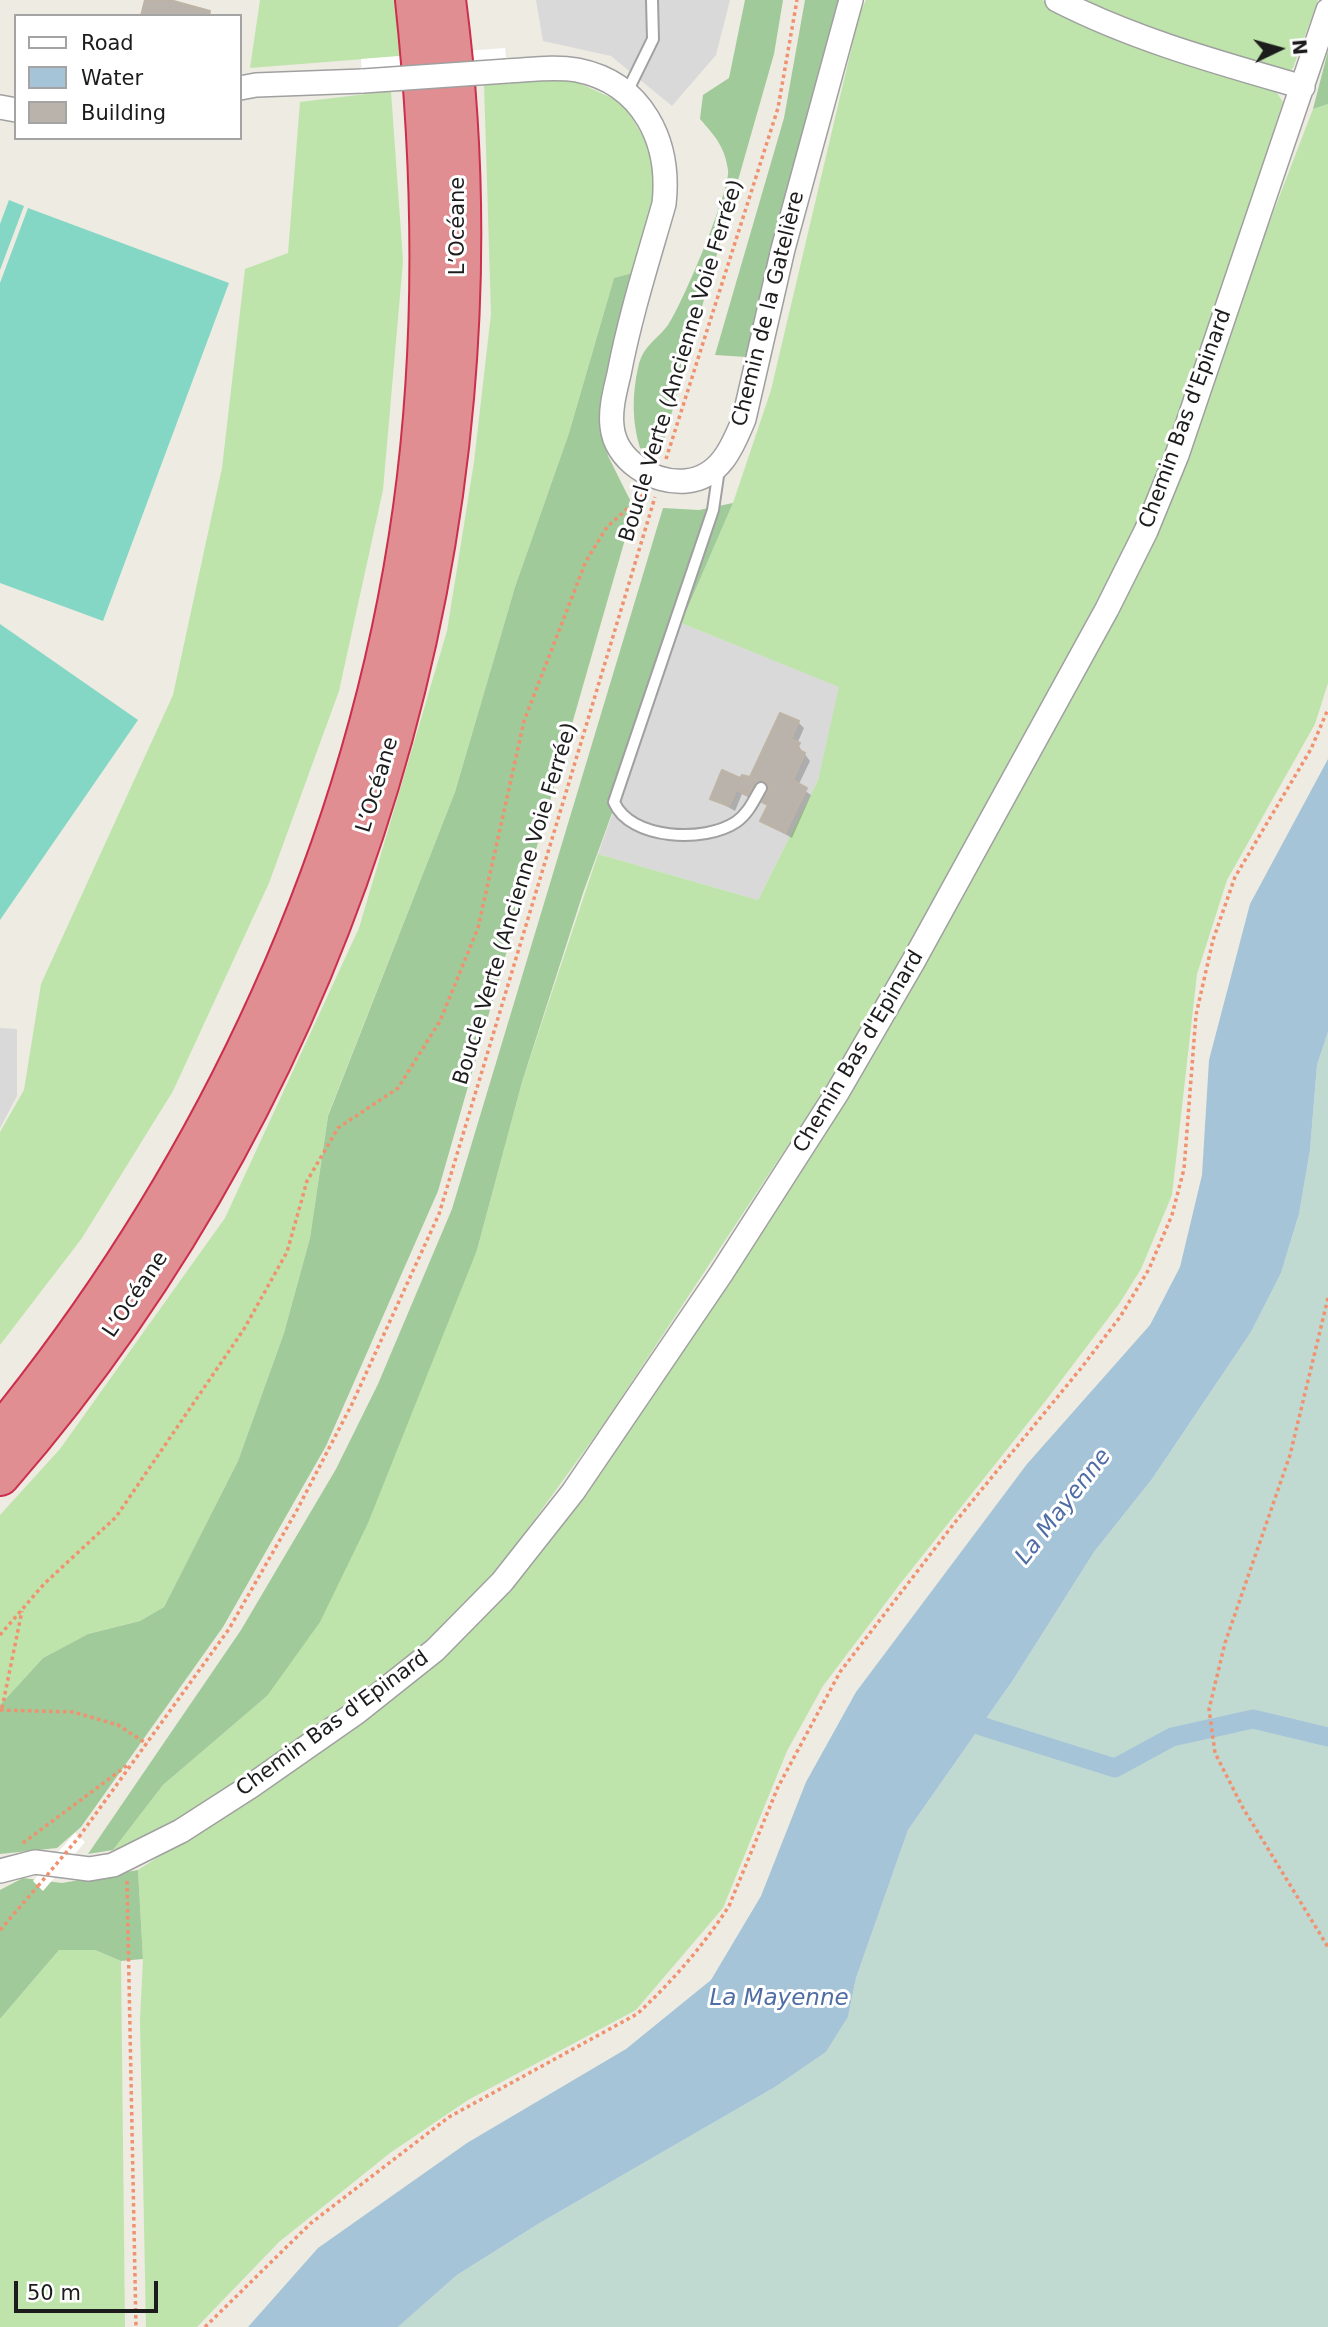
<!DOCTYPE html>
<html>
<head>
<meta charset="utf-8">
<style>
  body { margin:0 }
  #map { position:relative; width:1328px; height:2327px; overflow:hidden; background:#edebe2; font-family:"DejaVu Sans",sans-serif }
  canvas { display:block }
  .legend { position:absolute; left:14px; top:14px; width:228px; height:126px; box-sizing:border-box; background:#fff; border:2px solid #a4a4a4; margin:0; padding:9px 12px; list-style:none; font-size:21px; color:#1c1c1c }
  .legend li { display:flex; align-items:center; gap:14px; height:35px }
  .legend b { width:35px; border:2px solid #a4a4a4 }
  .north { position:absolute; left:1244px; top:14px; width:70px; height:70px; -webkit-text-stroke:5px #fff; paint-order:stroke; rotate:85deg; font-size:19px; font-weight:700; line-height:28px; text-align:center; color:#1c1c1c }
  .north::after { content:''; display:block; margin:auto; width:24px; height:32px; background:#1c1c1c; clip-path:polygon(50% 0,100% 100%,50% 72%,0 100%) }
  .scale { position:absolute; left:14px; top:2281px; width:144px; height:32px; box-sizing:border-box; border:4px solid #1c1c1c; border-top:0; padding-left:9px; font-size:21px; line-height:24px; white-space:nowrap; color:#1c1c1c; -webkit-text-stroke:5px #fff; paint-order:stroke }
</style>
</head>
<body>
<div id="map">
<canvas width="1328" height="2327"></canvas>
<ul class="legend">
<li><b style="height:9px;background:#fff"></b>Road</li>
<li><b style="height:19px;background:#a5c4d8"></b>Water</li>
<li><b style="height:19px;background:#b9b3ac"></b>Building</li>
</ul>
<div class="north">N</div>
<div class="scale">50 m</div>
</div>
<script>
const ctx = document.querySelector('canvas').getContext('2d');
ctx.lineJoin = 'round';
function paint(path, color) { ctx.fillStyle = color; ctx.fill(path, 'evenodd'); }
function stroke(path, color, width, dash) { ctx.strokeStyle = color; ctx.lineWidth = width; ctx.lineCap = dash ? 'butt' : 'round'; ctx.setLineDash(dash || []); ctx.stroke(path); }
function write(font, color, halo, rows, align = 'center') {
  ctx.font = font + ' "DejaVu Sans",sans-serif'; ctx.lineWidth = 6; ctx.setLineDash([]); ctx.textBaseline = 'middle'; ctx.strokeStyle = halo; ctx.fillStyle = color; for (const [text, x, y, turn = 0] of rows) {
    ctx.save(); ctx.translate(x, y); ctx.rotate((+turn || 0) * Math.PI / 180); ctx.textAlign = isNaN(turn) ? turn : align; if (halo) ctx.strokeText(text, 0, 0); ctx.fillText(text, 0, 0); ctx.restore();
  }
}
paint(new Path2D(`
  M 536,0 L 730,0 L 716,55 L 672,106 L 611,56 L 543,41 Z
  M 681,623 L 840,687 L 818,780 L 758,900 L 598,854 Z
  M 0,1028 L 17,1029 L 17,1096 L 0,1128 Z`), '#dad9d9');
paint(new Path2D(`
  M 260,0 L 394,0 L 402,56 L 250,68 Z
  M 866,0 L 1042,0 L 1111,35 L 1275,90 L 1283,102 L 1203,347 L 1144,511 L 1044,701 L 856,1042 L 606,1421 L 516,1545 L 454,1619 L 334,1716 L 242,1781 L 151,1839 L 113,1850 L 163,1785 L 267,1696 L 477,1250 L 522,1082 L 598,854 L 758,900 L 818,780 L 839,687 L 681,623 L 733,503 L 771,390 L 860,12 Z
  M 1076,0 L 1318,0 L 1293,68 L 1285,77 L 1109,18 Z
  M 572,80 L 623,103 L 649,147 L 656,170 L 651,225 L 632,273 L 614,278 L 569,433 L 515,587 L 455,792 L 328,1115 L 310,1238 L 284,1333 L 238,1461 L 164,1607 L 140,1621 L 88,1634 L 43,1658 L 0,1705 L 0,1515 L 60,1449 L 225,1218 L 359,928 L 447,631 L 474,462 L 491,314 L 484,83 Z
  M 391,91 L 403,261 L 383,490 L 339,691 L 269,883 L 173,1091 L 82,1238 L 0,1345 L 0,1132 L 24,1090 L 41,984 L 173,695 L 222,468 L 245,269 L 288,253 L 300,102 Z
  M 1328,104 L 1328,683 L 1315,724 L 1227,880 L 1197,974 L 1172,1195 L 1141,1269 L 1119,1304 L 1047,1399 L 900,1584 L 823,1686 L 787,1751 L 723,1908 L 636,2010 L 468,2100 L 390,2153 L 279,2242 L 197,2327 L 146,2327 L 140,2020 L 143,1959 L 138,1870 L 316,1756 L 473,1622 L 638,1411 L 832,1122 L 978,866 L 1235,312 L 1313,109 Z
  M 59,1950 L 95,1950 L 121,1961 L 125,2327 L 0,2327 L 0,2019 Z`), '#bee4ab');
paint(new Path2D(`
  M 745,0 L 783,0 L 774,54 L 660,454 L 640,448 C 632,422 632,395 638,368 C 643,345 656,341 668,325 C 682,305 731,189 728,170 C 725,147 715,136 700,119 L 703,95 L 729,78 Z
  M 805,0 L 842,0 L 747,357 L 715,355 L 784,118 Z
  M 1328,51 L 1328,104 L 1313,109 Z
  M 632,273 L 601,414 L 608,456 L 634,508 L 438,1191 L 326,1446 L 223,1627 L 81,1827 L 57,1848 L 0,1854 L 0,1705 L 43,1658 L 88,1634 L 140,1621 L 164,1607 L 238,1461 L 284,1333 L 310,1238 L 328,1116 L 455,792 L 515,587 L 569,433 L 614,278 Z
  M 733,503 L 681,623 L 583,893 L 522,1082 L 477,1250 L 368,1523 L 320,1622 L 267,1696 L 163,1785 L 113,1850 L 88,1854 L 241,1630 L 336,1469 L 378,1384 L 452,1209 L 663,508 L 699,510 Z
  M 138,1870 L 143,1959 L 121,1961 L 95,1950 L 59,1950 L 0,2019 L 0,1890 L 23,1878 L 62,1883 Z`), '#a0ca99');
paint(new Path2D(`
  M 1328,1032 L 1328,2327 L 398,2327 L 457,2275 L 538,2224 L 775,2087 L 826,2052 L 848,2017 L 856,1978 L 908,1830 L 1013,1680 L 1094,1552 L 1152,1479 L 1251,1332 L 1281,1273 L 1299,1214 L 1310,1150 L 1317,1065 Z`), '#c0dad2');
paint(new Path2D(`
  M 9,200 L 24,206 L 0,270 L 0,224 Z
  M 28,208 L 229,283 L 103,621 L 0,583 L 0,283 Z
  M 0,624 L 138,720 L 0,920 Z`), '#84d7c4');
paint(new Path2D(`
  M 1328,759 L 1328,1032 L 1317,1065 L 1310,1150 L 1299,1214 L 1281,1273 L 1251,1332 L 1152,1479 L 1094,1552 L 1013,1680 L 908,1830 L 856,1978 L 848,2017 L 826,2052 L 775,2087 L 538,2224 L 457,2275 L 398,2327 L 248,2327 L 318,2248 L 467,2143 L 626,2049 L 711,1980 L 761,1896 L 806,1782 L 856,1692 L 1027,1464 L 1150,1325 L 1180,1267 L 1202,1175 L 1209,1060 L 1250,904 Z`), '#a5c4d8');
paint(new Path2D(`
  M 505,48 L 508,81 L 364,92 L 361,59 Z
  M 75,1833 L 85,1842 L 43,1891 L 33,1881 Z`), '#fff');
paint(new Path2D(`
  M 798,722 L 804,728 L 797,744 L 810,761 L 798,786 L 811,795 L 792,838 L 762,821 L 769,806 L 769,786 L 762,787 L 754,800 L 742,794 L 735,811 L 712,798 L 741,780 L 751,779 Z`), '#0003');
stroke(new Path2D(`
  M 981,1726 L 1115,1768 L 1172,1737 L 1253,1719 L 1328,1737`), '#a5c4d8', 19);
const building = new Path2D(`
  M 145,0 L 170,0 L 210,11 L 209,16 L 141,16 Z
  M 780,713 L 799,721 L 791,739 L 800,743 L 797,749 L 805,753 L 793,780 L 807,788 L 785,833 L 760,821 L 768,805 L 762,802 L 769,789 L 764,781 L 756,782 L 748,795 L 736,790 L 729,806 L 710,799 L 722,770 L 740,778 L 742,775 L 750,777 Z`);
paint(building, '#b9b3ac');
stroke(building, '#bdb4a6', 2);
const lane = new Path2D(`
  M 626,94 L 653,39 L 652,0
  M 719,469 L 713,510 L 614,802 C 630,840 705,843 736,822 C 748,814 754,800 761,788`);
const street = new Path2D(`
  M 1057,0 C 1135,40 1220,63 1303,87
  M 507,71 C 529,70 554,66 577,70 C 643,83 671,142 664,204 C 648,260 630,316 619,374 C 615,391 610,409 612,426 C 615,460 653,484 686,481 C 720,478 733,446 744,419 L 783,249 L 851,0
  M 240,88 L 256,85 L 363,81
  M 0,107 L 16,110
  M 0,1871 L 35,1862 L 89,1869 L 113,1865 L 181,1831 L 251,1786 L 357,1712 L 435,1650 L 502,1582 L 573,1492 L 721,1274 L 837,1093 L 913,962 L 1107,609 L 1146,531 L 1177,455 L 1328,10`);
const highway = new Path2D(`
  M 0,1434 C 215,1170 366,848 413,508 C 436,341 433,167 415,0
  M 0,1476 C 347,1078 515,524 446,0`);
stroke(lane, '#a0a0a0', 14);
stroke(street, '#a0a0a0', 26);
stroke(highway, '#cb2f4c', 42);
stroke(new Path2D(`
  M 666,459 L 778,108 L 797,0
  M 1328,1298 L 1290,1455 L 1225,1643 L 1209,1709 L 1215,1753 L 1243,1808 L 1328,1947
  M 0,1635 L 44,1584 L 116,1517 L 244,1329 L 287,1252 L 307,1181 L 338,1128 L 398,1088 L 440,1021 L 478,928 L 524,721 L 586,561 L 607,527 L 644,494
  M 2,1708 L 22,1611
  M 0,1710 L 73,1712 L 118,1725 L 147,1744
  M 79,1837 L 229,1629 L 297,1510 L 352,1404 L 439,1214 L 655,497
  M 23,1843 L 129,1764
  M 127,1881 L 136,2327
  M 0,1930 L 38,1886
  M 205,2327 L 311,2223 L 449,2117 L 637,2014 C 671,1983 704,1945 729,1906 L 778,1787 L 840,1672 L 956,1521 L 1082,1367 L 1120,1317 L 1149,1269 L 1172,1215 L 1184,1169 L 1196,1015 L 1213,940 L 1235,877 L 1311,749 L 1328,709`), '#f09170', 3.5, [3.5, 3.5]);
stroke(lane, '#fff', 10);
stroke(street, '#fff', 23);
stroke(highway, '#e08e91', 38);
const streetBridge = new Path2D(`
  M 363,81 L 507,71`);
stroke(streetBridge, '#a0a0a0', 26, []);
stroke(new Path2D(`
  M 38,1886 L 79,1837`), '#f09170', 3.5, [3.5, 3.5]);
stroke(streetBridge, '#fff', 23);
write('21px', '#1c1c1c', '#fff', [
  ["L’Océane",459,226,-90],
  ["Chemin de la Gatelière",769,309,-76],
  ["Boucle Verte (Ancienne Voie Ferrée)",682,361,-73],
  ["Chemin Bas d'Epinard",1186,419,-70],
  ["L’Océane",378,785,-73],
  ["Boucle Verte (Ancienne Voie Ferrée)",516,904,-73],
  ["Chemin Bas d'Epinard",859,1052,-59],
  ["L’Océane",136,1295,-56],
  ["Chemin Bas d'Epinard",333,1724,-36]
]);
write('italic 23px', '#4f6da5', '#fff', [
  ["La Mayenne",1064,1507,-52],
  ["La Mayenne",779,1999]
]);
</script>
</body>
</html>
